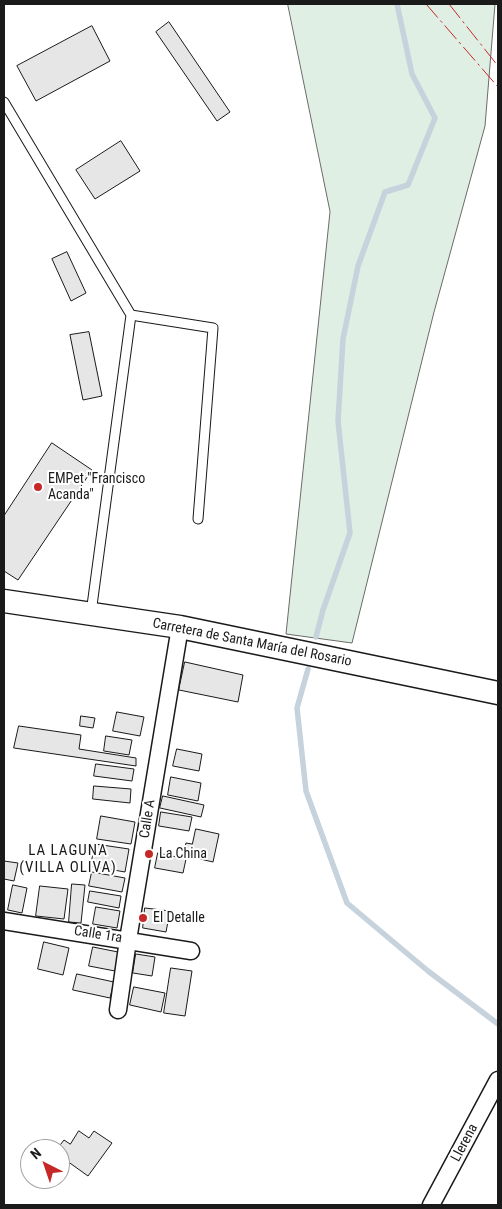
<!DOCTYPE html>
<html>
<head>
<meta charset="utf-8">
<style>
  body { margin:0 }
  #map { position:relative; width:502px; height:1209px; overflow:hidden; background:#fff; font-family:"Roboto Condensed",sans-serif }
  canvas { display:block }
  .frame { position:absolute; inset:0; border:5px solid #1a1a1a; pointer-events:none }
  .north { position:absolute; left:20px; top:1139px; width:50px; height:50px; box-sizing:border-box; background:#fff; border:1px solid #a3a3a3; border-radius:50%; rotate:319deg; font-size:14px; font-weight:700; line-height:20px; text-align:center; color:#1a1a1a }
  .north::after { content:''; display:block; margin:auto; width:18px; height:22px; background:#c62828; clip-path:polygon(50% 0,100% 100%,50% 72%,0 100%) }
</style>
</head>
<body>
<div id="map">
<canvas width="502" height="1209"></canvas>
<div class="frame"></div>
<div class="north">N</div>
</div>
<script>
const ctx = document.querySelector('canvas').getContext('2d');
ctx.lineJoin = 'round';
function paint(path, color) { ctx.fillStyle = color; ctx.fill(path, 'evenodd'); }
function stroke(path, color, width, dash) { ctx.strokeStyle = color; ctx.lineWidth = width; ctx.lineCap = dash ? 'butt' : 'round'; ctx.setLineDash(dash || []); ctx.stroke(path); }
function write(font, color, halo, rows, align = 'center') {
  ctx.font = font + ' "Roboto Condensed",sans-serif'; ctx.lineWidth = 4; ctx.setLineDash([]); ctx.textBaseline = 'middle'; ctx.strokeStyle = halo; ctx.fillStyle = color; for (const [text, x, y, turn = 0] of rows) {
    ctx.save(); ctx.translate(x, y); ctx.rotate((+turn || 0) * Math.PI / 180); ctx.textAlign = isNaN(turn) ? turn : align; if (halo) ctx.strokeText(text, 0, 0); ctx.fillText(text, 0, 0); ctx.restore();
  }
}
const green = new Path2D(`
  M 288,4 L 495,4 L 485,126 L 434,312 L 352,643 L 286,634 L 330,212 Z`);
paint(green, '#e0efe3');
stroke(green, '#6a6a6a', 1);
stroke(new Path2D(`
  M 316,637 L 323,610 L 350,533 L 338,421 L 343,339 L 358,266 L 385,192 L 408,185 L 435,118 L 412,74 L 397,4
  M 308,669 L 297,708 L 306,791 L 347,903 L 428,971 L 498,1024`), '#c6d2dc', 5.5);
const building = new Path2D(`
  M 169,22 L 230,112 L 217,121 L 156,32 Z
  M 92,26 L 110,61 L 36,101 L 17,66 Z
  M 121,141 L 140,171 L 95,199 L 76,170 Z
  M 67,252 L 86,293 L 71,301 L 52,259 Z
  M 89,332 L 102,396 L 83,400 L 70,335 Z
  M 52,443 L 92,470 L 18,580 L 4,571 L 4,516 Z
  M 185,662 L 243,675 L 238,702 L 179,690 Z
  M 117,712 L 144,717 L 140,736 L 113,731 Z
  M 81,716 L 95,718 L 93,728 L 80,726 Z
  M 19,726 L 81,735 L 79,749 L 136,758 L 136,766 L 14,748 Z
  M 106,736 L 132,740 L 129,755 L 104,751 Z
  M 177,749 L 202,754 L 199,771 L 173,766 Z
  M 96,764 L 134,769 L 132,781 L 94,776 Z
  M 171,777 L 201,783 L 198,801 L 168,795 Z
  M 94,786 L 131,789 L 130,803 L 93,799 Z
  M 163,796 L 204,805 L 201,817 L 160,808 Z
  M 161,812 L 192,817 L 189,831 L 159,826 Z
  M 101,816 L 135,822 L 131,844 L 97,839 Z
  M 196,829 L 219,834 L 213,862 L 183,855 L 186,843 L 192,844 Z
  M 95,844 L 129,849 L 125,872 L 91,866 Z
  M 158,853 L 186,859 L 183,873 L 155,868 Z
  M 4,861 L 18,863 L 14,881 L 4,879 Z
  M 92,872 L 125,878 L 122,892 L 89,886 Z
  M 72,884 L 85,885 L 81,923 L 69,922 Z
  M 13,885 L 27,888 L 22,913 L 8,910 Z
  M 40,886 L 68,889 L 64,919 L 36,916 Z
  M 90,891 L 121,896 L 119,908 L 88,902 Z
  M 96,907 L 120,911 L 117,928 L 93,924 Z
  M 145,908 L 170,911 L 166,932 L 143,928 Z
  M 44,942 L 69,948 L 63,975 L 38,969 Z
  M 93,947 L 118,952 L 115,971 L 89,966 Z
  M 136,954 L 155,957 L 152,976 L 133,973 Z
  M 171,968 L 192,971 L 185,1016 L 164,1013 Z
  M 77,974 L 114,982 L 110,998 L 73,990 Z
  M 134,987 L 165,993 L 161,1012 L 130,1005 Z
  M 79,1131 L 89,1138 L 94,1131 L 112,1143 L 88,1176 L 60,1156 L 60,1149 L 57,1149 L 64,1140 L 70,1144 Z`);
paint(building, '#e6e6e6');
stroke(building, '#1a1a1a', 1);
const lane = new Path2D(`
  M 4,102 L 131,315 L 91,613
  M 131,315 L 213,328 L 198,519`);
const street = new Path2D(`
  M 4,921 L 191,951
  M 118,1010 L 128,940 L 180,627
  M 431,1205 L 498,1080`);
const secondary = new Path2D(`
  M 4,601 L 180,627 L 498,693`);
stroke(lane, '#1a1a1a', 11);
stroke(street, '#1a1a1a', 19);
stroke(secondary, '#1a1a1a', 25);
stroke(lane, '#fff', 9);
stroke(street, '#fff', 16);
stroke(secondary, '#fff', 22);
stroke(new Path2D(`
  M 426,4 L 498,87
  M 449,4 L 498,66`), '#c62828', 1, [18, 4, 2.5, 4]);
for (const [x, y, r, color] of [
  [38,487,5,"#c62828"],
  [149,854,5,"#c62828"],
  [143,918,5,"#c62828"]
]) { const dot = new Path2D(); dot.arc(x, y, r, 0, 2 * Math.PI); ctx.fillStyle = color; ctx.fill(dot); stroke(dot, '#fff', 2); }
write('14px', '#1a1a1a', '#fff', [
  ["EMPet \"Francisco",48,479],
  ["Acanda\"",48,495],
  ["La China",159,854],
  ["El Detalle",153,918]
], 'left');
write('14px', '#1a1a1a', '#fff', [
  ["Carretera de Santa María del Rosario",252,643,11],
  ["Calle A",148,819,-81],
  ["Calle 1ra",98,935,9],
  ["Llerena",465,1143,-62]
]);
ctx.letterSpacing = '1px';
write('15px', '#1a1a1a', '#fff', [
  ["LA LAGUNA",68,851],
  ["(VILLA OLIVA)",68,868]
]);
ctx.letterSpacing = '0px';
</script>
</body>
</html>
